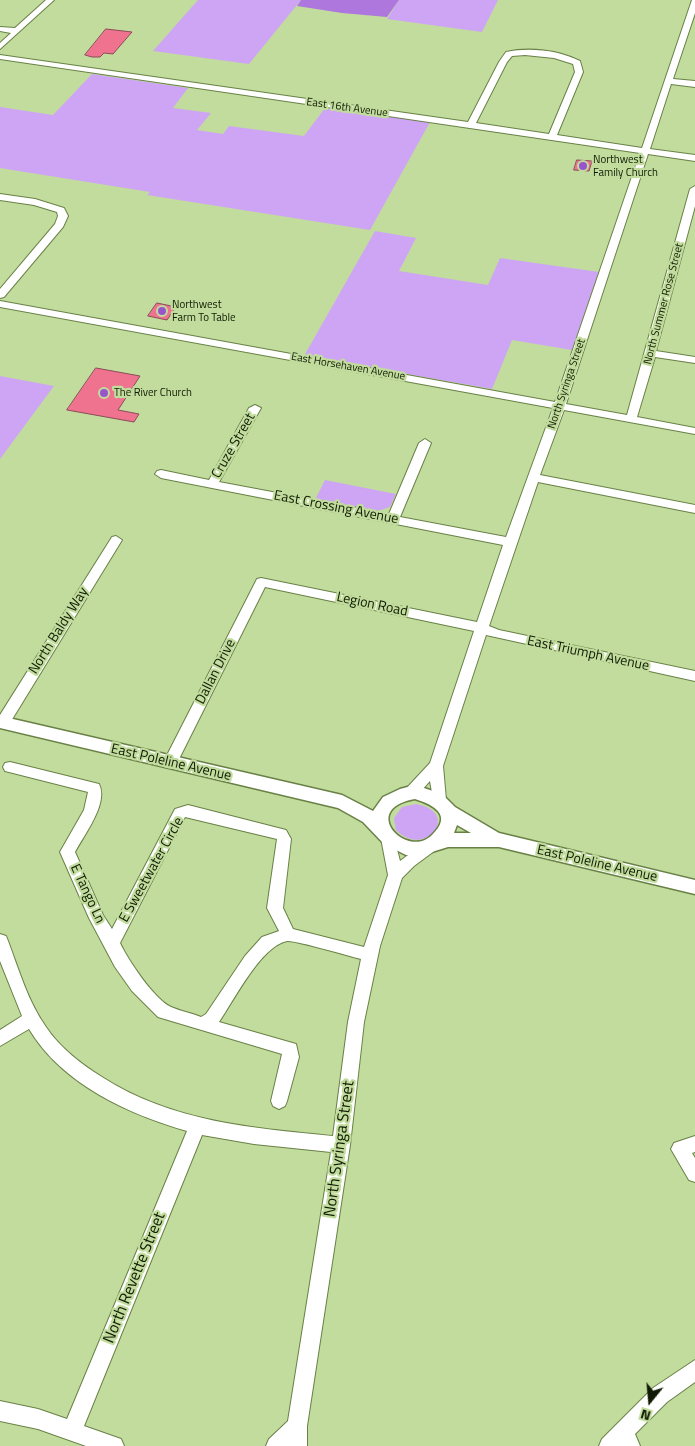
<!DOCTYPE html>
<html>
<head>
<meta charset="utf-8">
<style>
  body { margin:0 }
  #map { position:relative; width:695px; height:1446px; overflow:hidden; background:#c1dc9d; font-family:"Titillium Web",sans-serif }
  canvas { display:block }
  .north { position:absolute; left:625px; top:1376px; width:50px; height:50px; -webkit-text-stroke:4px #c1dc9d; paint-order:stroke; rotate:197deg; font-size:14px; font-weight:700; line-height:20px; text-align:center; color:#101a03 }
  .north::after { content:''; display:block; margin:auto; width:18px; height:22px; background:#101a03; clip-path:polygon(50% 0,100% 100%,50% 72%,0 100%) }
</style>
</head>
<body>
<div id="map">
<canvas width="695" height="1446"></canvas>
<div class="north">N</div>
</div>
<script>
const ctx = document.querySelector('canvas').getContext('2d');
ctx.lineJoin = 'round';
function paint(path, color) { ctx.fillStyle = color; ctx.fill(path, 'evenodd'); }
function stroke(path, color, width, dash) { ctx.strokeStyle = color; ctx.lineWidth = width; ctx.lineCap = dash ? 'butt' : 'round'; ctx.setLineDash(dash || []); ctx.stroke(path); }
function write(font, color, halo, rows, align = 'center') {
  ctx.font = font + ' "Titillium Web",sans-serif'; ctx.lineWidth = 4.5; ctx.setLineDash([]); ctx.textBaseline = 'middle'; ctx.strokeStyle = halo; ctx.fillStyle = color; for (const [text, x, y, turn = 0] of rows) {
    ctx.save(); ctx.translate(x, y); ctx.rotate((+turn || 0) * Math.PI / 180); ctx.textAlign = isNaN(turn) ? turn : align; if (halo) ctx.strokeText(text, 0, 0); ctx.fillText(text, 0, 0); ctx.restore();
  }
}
paint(new Path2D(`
  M 198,0 L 301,0 L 249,64 L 153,51 Z
  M 399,0 L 498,0 L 482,32 L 387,19 Z
  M 92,74 L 188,88 L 173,108 L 211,113 L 197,130 L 223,134 L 229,126 L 304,136 L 325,108 L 430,122 L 370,230 L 147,195 L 150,192 L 0,168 L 0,107 L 53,115 Z
  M 375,231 L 416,238 L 399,271 L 488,285 L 500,258 L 599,272 L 572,350 L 512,340 L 492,389 L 304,356 Z
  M 0,376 L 54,386 L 0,459 Z
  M 325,480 L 396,494 L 390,507 L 378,511 L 315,500 Z
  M 416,804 C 462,812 426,860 396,830 L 394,818 L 402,807 Z`), '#cea5f5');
paint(new Path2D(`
  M 301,0 L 399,0 L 387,17 L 342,13 L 297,6 Z`), '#ad77dd');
const building = new Path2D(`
  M 106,29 L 132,32 L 113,54 L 104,53 L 100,57 L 92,57 L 85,55 Z
  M 577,160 L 592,161 L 589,171 L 574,170 Z
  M 157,303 L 176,307 L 167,320 L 148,316 Z
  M 96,368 L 140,376 L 118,410 L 139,414 L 134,422 L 67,410 Z`);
paint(building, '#ef738f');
stroke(building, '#8b4b58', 1);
const minor = new Path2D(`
  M 46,0 L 54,0 L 0,49 L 0,43 L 11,33 L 0,31 L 0,27 L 15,28 Z
  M 692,0 L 695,0 L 695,13 L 673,79 L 695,81 L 695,87 L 671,84 L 650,149 L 695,155 L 695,161 L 648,154 L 566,404 L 627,415 L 690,189 L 695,186 L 695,206 L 656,351 L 695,357 L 695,363 L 655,357 L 637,417 L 695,428 L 695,434 L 564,410 L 540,475 L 695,505 L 695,513 L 538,482 L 489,626 L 499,630 L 695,671 L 695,681 L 486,635 L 443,766 L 446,800 L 444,804 L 439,806 L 434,804 L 430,781 C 423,788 415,801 404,797 L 402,793 L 430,763 L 474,631 L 265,587 L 175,767 L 170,768 L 165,767 L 163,763 L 257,579 L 261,578 L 477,622 L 503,545 L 161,478 L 155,474 L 157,471 L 161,470 L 209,480 L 249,408 L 255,405 L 261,408 L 219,482 L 389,514 L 419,443 L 425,439 L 431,443 L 400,517 L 506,537 L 553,408 L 0,307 L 0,301 L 555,402 L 640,153 L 0,59 L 0,55 L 468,122 L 499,62 L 506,52 C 529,47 559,50 580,61 L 583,72 L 557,135 L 642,148 ZM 525,55 L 554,58 L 573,64 L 575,72 L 549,134 L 476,123 L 507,62 L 512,56 Z
  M 0,194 L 35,199 L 64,208 L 68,216 L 63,227 L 4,297 L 0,298 L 0,289 L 55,224 L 58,216 L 57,212 L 34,205 L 0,200 Z
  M 116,536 L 122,540 L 8,726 L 0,726 L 0,715 L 112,537 Z
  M 10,762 L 99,784 C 109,803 84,835 75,852 L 103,915 L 112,929 L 175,809 L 188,805 L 286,830 L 291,839 L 283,908 L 293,929 L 364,947 L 388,875 L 381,838 L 383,834 L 388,832 L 393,834 L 400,861 L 427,841 L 432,839 L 437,841 L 439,845 L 437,849 L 414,866 L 402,878 L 380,946 L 364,1022 L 350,1145 L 307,1426 L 307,1446 L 266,1446 L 269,1439 L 288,1421 L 331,1152 L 254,1144 L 202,1135 L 84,1426 L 121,1439 L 124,1446 L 86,1446 L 38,1429 L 0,1421 L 0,1401 L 38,1409 L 67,1419 L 187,1131 C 128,1114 62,1084 29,1029 L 0,1046 L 0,1030 L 22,1016 L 0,961 L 0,934 L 6,936 L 8,941 C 19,970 28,1002 46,1027 C 60,1048 81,1064 102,1077 C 172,1122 252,1128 333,1136 L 348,1022 L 361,959 C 349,956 295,940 287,941 C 261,946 234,1000 219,1022 L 296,1044 L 299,1057 L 287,1101 L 285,1106 L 279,1109 L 273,1106 L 271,1101 L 282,1054 L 158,1017 L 132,991 L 115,967 L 89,918 L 60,852 L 84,810 L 88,792 L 5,771 L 3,767 L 5,763 ZM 185,817 L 277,839 L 267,908 L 279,931 L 262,937 L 245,956 L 206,1014 L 201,1017 C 191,1013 180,1011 171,1007 C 154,999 128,960 120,943 Z
  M 695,1136 L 695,1152 L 692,1153 L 695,1158 L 695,1182 L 689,1180 L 671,1149 L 674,1143 Z
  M 695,1360 L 695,1382 L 667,1402 L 635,1434 L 640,1446 L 599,1446 L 602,1439 L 653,1388 Z`);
const major = new Path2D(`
  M 0,716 L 342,795 L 373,811 L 383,797 L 400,789 L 415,785 L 442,794 L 455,807 L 499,833 L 695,880 L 695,894 L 499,847 L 448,847 L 422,855 L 406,855 L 384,844 L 363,822 L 338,808 L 0,728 ZM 415,799 C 434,805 453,815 432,835 C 407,860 358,809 415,799 ZM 457,825 L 471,833 L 454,833 Z`);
stroke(minor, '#698146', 2);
stroke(major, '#698146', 3);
paint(minor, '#fff');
paint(major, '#fff');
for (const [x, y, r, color] of [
  [583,166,5,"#9655ca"],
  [162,311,5,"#9655ca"],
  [104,393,5,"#9655ca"]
]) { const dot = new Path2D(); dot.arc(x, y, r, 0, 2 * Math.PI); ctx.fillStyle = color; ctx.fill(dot); stroke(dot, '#c1dc9d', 2); }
write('11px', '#101a03', '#c1dc9d', [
  ["East 16th Avenue",347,108,8],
  ["North Summer Rose Street",664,304,-75],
  ["East Horsehaven Avenue",348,367,10],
  ["North Syringa Street",567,384,-71]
]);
write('11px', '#101a03', '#c1dc9d', [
  ["Northwest",593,160],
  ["Family Church",593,173],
  ["Northwest",172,305],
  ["Farm To Table",172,318],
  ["The River Church",114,393]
], 'left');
write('14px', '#101a03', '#c1dc9d', [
  ["Cruze Street",234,446,-60],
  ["East Crossing Avenue",336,508,11],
  ["Legion Road",372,605,12],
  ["North Baldy Way",59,631,-58],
  ["East Triumph Avenue",588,654,12],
  ["Dallan Drive",216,672,-63],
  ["East Poleline Avenue",171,763,13],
  ["East Poleline Avenue",597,864,13],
  ["E Sweetwater Circle",152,870,-61],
  ["E Tango Ln",87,894,65]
]);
write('16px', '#101a03', '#c1dc9d', [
  ["North Syringa Street",340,1149,-82],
  ["North Revette Street",135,1278,-68]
]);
</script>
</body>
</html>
